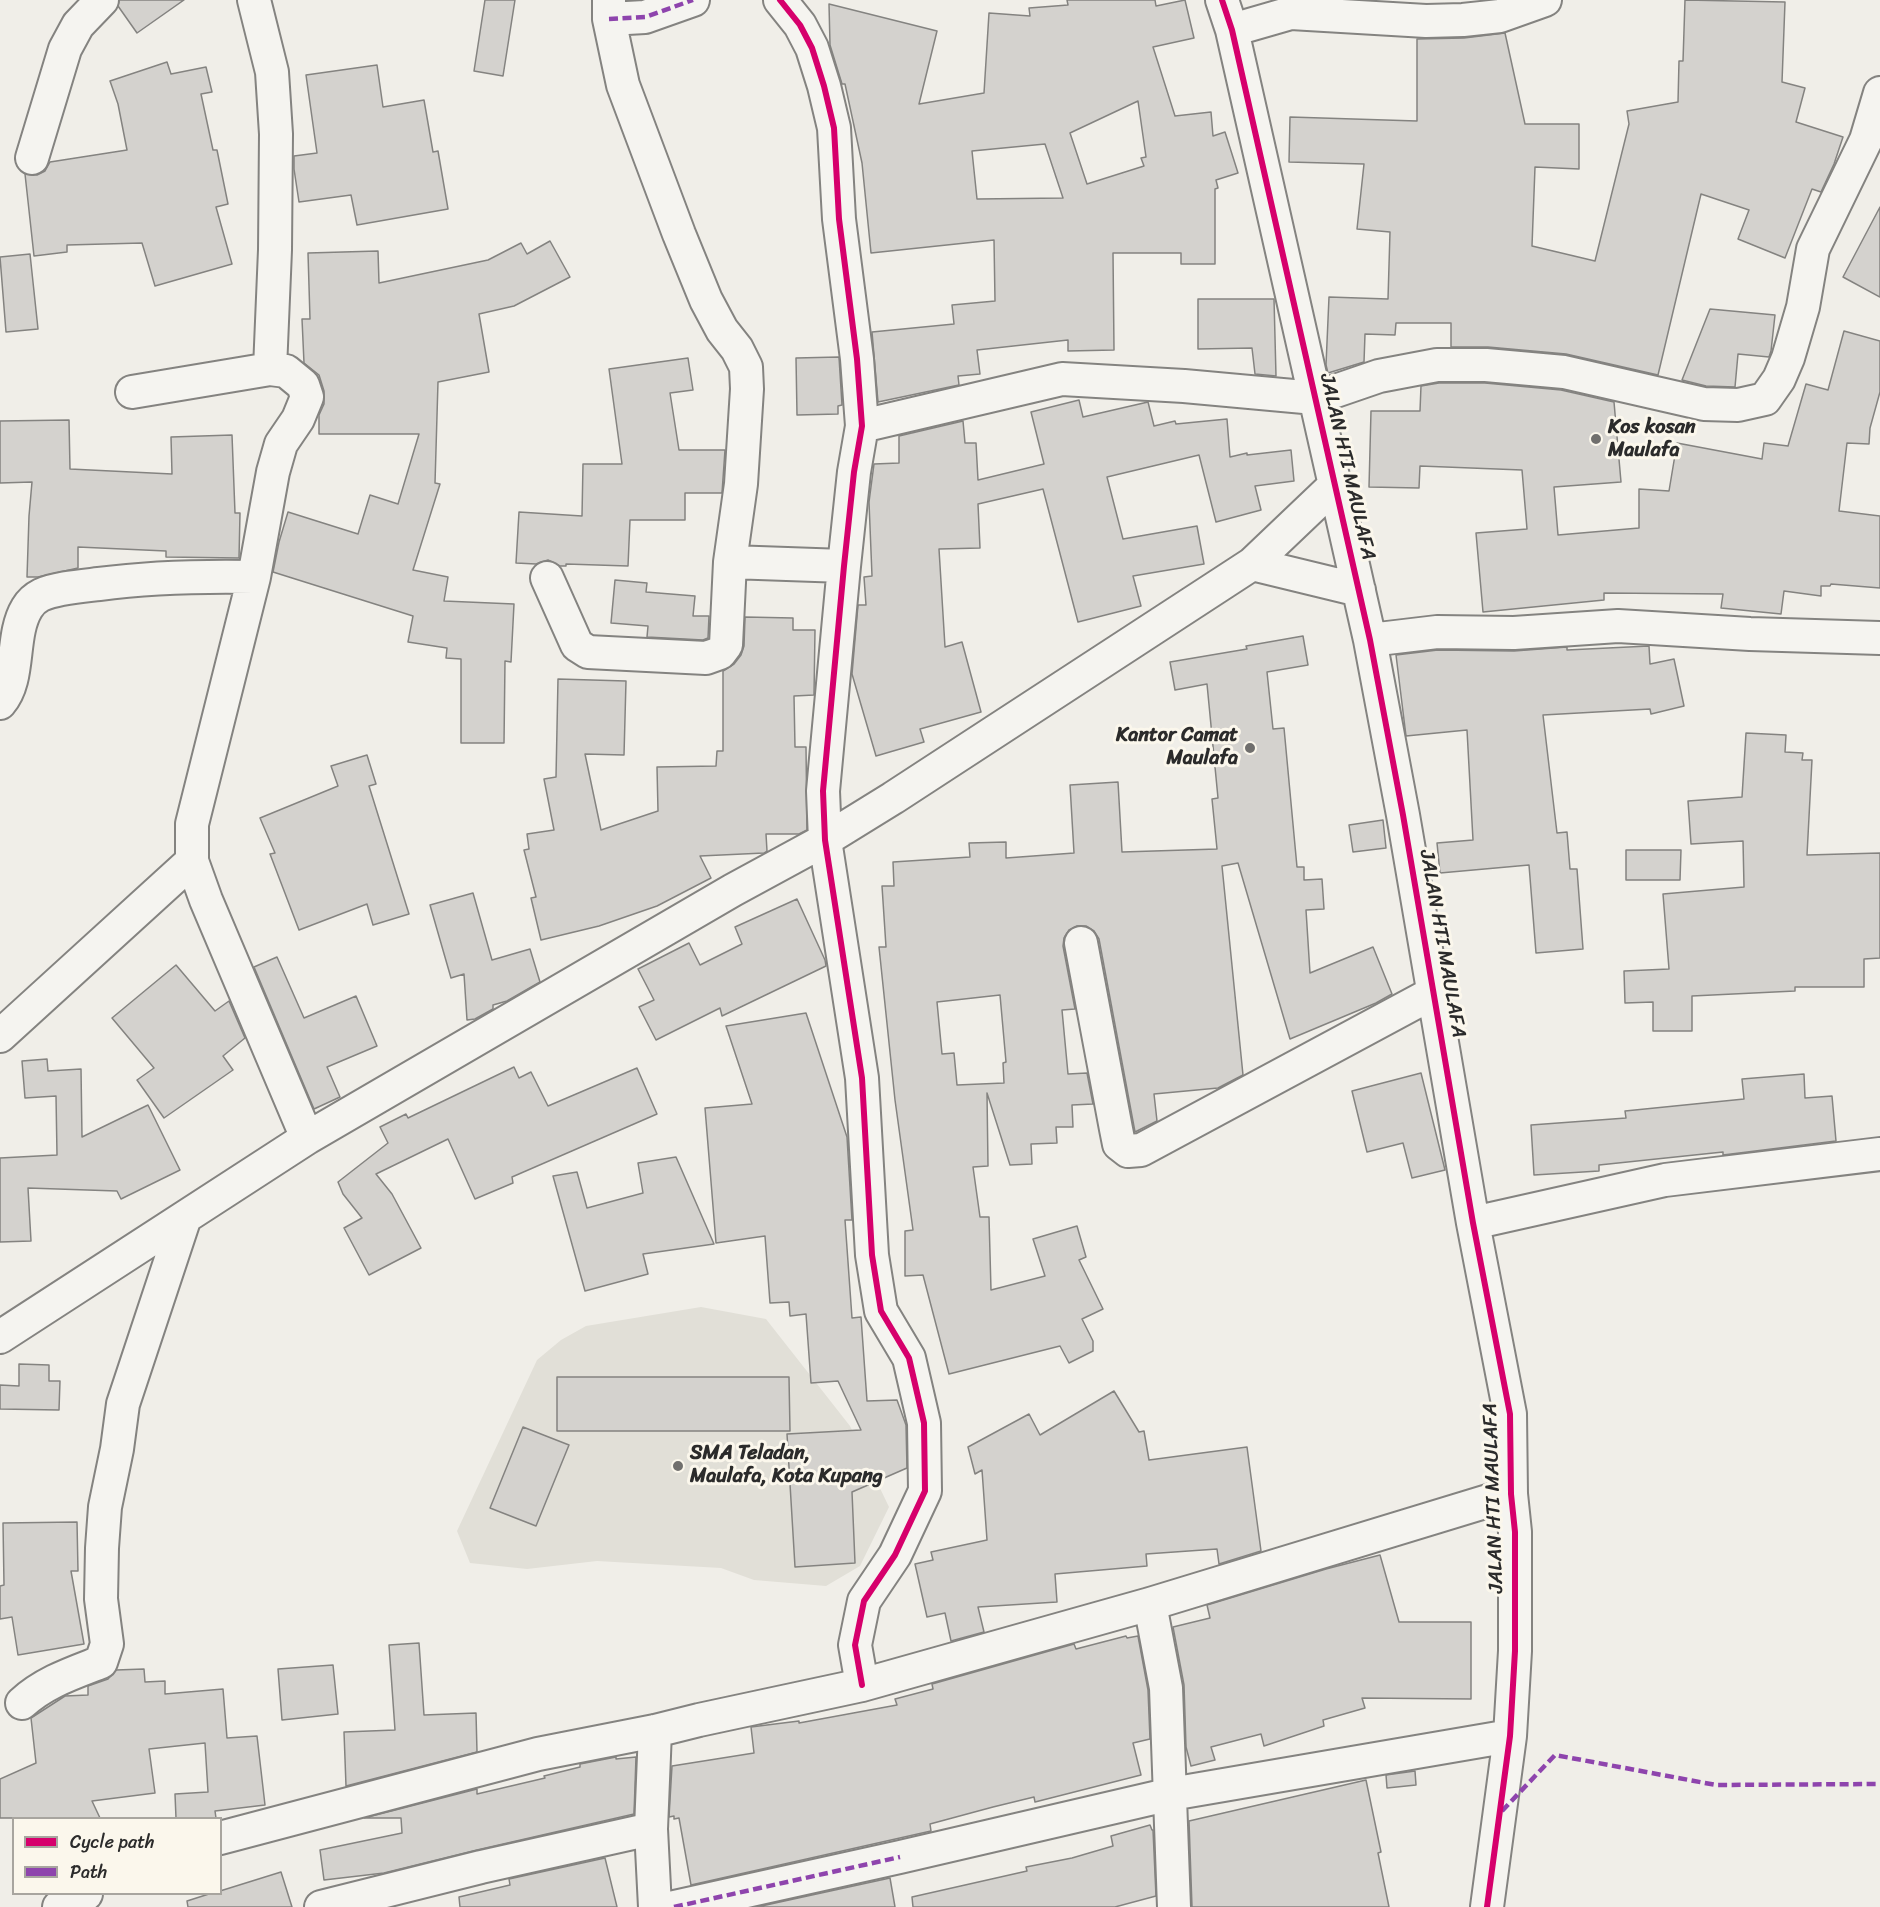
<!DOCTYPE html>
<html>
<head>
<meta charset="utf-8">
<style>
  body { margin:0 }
  #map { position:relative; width:1880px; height:1907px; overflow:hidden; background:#f0eee8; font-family:Sriracha,sans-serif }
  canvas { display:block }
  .legend { position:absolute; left:12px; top:1817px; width:210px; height:78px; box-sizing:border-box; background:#fbf7ec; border:2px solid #a8a59f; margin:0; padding:8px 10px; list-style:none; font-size:18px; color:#2b2b2b }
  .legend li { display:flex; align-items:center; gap:12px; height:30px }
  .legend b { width:30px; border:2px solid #a8a59f }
</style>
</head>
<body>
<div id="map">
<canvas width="1880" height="1907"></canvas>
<ul class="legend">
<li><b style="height:8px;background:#d6006c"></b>Cycle path</li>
<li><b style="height:8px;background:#8e44ad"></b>Path</li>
</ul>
</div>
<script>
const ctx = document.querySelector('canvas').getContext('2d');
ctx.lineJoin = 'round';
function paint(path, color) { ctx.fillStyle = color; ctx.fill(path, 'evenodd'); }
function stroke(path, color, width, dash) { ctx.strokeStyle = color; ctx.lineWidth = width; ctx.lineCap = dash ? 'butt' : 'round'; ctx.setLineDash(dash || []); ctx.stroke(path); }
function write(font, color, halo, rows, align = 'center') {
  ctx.font = font + ' Sriracha,sans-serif'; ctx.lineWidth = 6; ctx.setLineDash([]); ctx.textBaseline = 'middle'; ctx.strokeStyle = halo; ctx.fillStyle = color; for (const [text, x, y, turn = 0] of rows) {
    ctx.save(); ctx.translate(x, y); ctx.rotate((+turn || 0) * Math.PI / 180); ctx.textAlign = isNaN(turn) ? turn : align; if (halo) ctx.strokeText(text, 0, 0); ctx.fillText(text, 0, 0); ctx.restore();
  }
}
paint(new Path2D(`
  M 701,1307 L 766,1319 L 850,1426 L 889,1507 L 860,1566 L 826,1586 L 754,1580 L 721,1568 L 597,1561 L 527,1569 L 470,1563 L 457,1531 L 537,1360 L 561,1340 L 586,1326 Z`), '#e1dfd7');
const building = new Path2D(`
  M 119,0 L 184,0 L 137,33 L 118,6 Z
  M 485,0 L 515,0 L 503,76 L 474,71 Z
  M 1067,0 L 1155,0 L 1156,6 L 1185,0 L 1194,38 L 1153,47 L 1175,116 L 1211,112 L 1213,136 L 1225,132 L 1238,173 L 1216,180 L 1218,188 L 1215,189 L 1215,264 L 1181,264 L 1181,253 L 1113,253 L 1114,350 L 1068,351 L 1068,340 L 977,350 L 980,374 L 958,376 L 959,385 L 878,402 L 872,332 L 954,324 L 952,305 L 995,301 L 994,240 L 871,253 L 862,163 L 845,84 L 842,84 L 830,45 L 829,4 L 937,31 L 919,104 L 984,93 L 989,13 L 1030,16 L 1029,8 L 1068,5 ZM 1138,101 L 1146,157 L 1141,158 L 1144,166 L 1087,184 L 1070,133 ZM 1045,144 L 1063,198 L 977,199 L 972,151 Z
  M 1685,0 L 1785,2 L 1782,82 L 1805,88 L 1796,122 L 1843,137 L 1834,164 L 1821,192 L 1812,189 L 1785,258 L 1738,239 L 1749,210 L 1701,194 L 1658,375 L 1566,354 L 1488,347 L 1451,347 L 1451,323 L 1396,323 L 1395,335 L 1365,334 L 1364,362 L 1328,373 L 1326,365 L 1329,297 L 1388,299 L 1390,232 L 1357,229 L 1364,164 L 1289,162 L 1290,117 L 1417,121 L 1417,39 L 1464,38 L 1505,33 L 1525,124 L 1579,124 L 1579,169 L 1535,167 L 1532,246 L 1595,261 L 1629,124 L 1627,111 L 1678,102 L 1679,61 L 1683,61 Z
  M 167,62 L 171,74 L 206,67 L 212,92 L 201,94 L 213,150 L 217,150 L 228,204 L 216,207 L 232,264 L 155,286 L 142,243 L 67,245 L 67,252 L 34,256 L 25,174 L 37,175 L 45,171 L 50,162 L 127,150 L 118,104 L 110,81 Z
  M 377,65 L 383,107 L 424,100 L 433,152 L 438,151 L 448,209 L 357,225 L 351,195 L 299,202 L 294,169 L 294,156 L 317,153 L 306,75 Z
  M 1880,207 L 1880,297 L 1843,277 Z
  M 550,241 L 570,277 L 514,306 L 479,314 L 489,372 L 438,382 L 435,483 L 440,484 L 413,570 L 448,577 L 444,601 L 514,604 L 511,662 L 505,661 L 504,743 L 461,743 L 461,659 L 446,658 L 447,648 L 408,642 L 413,616 L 273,572 L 279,542 L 288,512 L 358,534 L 370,495 L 398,504 L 419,434 L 319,434 L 319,415 L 324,404 L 324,391 L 319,375 L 304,363 L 302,319 L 310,319 L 308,253 L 378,251 L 379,283 L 488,260 L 521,243 L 527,254 Z
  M 30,254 L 38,329 L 6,332 L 0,257 Z
  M 1198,299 L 1274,299 L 1276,376 L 1255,374 L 1252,348 L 1198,349 Z
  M 1710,309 L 1775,315 L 1771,351 L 1769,357 L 1738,354 L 1735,387 L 1706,386 L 1682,380 Z
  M 1844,331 L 1880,341 L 1880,392 L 1870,428 L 1869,444 L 1847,443 L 1839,511 L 1880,516 L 1880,588 L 1831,584 L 1830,586 L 1821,586 L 1821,596 L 1784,591 L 1781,614 L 1721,608 L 1723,594 L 1604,593 L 1604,600 L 1483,612 L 1476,533 L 1527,529 L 1522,470 L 1420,466 L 1419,488 L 1369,487 L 1371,411 L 1420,411 L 1421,386 L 1439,383 L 1485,383 L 1561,390 L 1614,402 L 1621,482 L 1554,487 L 1558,535 L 1639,528 L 1639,489 L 1669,491 L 1677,443 L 1762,459 L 1764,443 L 1788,446 L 1806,384 L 1828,390 Z
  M 839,357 L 842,405 L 838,406 L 838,414 L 797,415 L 796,358 Z
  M 688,358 L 693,390 L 670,393 L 679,450 L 725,450 L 722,493 L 685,493 L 685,520 L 630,520 L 628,566 L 566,564 L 566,566 L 560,566 L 548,560 L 536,564 L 516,563 L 519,512 L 582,516 L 583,464 L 622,464 L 609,369 Z
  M 1079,400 L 1083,417 L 1148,402 L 1154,426 L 1175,421 L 1176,424 L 1227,419 L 1230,457 L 1247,453 L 1247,455 L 1291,450 L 1294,481 L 1255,486 L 1261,510 L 1216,522 L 1199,455 L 1107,477 L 1123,539 L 1197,526 L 1204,564 L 1133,576 L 1141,606 L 1078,622 L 1043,489 L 978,504 L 980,548 L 939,549 L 945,647 L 962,642 L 981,712 L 920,729 L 924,742 L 876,756 L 852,674 L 858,605 L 866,605 L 864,577 L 872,576 L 869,502 L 874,464 L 899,463 L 899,436 L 963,421 L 965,443 L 976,443 L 978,480 L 1044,464 L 1031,412 Z
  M 69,420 L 70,469 L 172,474 L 171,437 L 232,435 L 235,513 L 240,513 L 239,558 L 166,557 L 166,551 L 78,547 L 78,568 L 38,577 L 27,577 L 29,516 L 32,482 L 0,483 L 0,421 Z
  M 615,580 L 647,583 L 646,592 L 695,596 L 693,616 L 709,616 L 708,638 L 703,640 L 647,637 L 648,626 L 611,623 Z
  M 745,617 L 793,618 L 793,630 L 815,630 L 814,695 L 794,696 L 795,747 L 806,747 L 807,830 L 799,834 L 766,834 L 767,851 L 764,853 L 700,856 L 711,878 L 657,906 L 599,926 L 541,940 L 531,898 L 536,897 L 524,850 L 529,849 L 527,834 L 554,830 L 544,779 L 556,777 L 558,679 L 626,681 L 624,755 L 585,754 L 601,830 L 658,811 L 657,767 L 716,766 L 717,751 L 723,751 L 723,671 L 734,664 L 741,655 L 744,646 Z
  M 1303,636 L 1308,665 L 1267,672 L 1273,729 L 1284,728 L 1297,867 L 1304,867 L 1304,880 L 1322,879 L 1324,909 L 1306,910 L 1310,973 L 1373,947 L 1392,994 L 1376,1003 L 1290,1039 L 1238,863 L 1222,866 L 1243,1075 L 1218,1088 L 1154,1094 L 1157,1121 L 1135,1132 L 1099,939 L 1094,931 L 1086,926 L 1077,926 L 1069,930 L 1064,938 L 1063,946 L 1075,1009 L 1062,1010 L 1068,1074 L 1087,1073 L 1093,1104 L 1072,1105 L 1073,1127 L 1056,1127 L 1057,1143 L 1031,1144 L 1032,1164 L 1010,1165 L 987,1093 L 988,1166 L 973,1167 L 980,1217 L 989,1217 L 991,1290 L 1045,1276 L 1033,1239 L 1077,1226 L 1086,1257 L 1079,1260 L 1103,1309 L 1082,1319 L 1093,1341 L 1093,1351 L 1069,1363 L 1060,1346 L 949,1374 L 923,1275 L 905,1276 L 905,1231 L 913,1230 L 895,1100 L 879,947 L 886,947 L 882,886 L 894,886 L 893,862 L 970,857 L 969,843 L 1006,842 L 1006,858 L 1074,853 L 1070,785 L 1118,782 L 1122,852 L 1217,849 L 1212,799 L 1218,798 L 1207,684 L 1175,690 L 1170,662 L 1247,649 L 1246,646 ZM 1000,995 L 1006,1062 L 1003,1063 L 1004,1083 L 957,1085 L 954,1053 L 942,1054 L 937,1002 Z
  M 1649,646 L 1650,664 L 1674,659 L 1684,706 L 1651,714 L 1650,709 L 1543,715 L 1557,833 L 1567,832 L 1570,869 L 1577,869 L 1583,949 L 1536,953 L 1529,865 L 1440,873 L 1437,843 L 1473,840 L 1467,730 L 1406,736 L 1396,655 L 1438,650 L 1514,651 L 1567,647 L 1567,650 Z
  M 1746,733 L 1786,735 L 1785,752 L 1803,753 L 1802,760 L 1812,760 L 1807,855 L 1880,853 L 1880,958 L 1864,959 L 1864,987 L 1795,987 L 1795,991 L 1692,996 L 1692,1031 L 1653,1031 L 1653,1002 L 1625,1003 L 1624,971 L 1669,969 L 1663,894 L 1744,887 L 1743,841 L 1691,844 L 1688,801 L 1742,797 Z
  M 367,755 L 376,784 L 369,786 L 409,914 L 373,925 L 367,904 L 299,930 L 270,854 L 275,853 L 260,818 L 338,786 L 331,766 Z
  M 1383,820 L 1386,848 L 1353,852 L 1349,825 Z
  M 1626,850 L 1681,850 L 1680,880 L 1626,880 Z
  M 473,893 L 492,960 L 530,949 L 540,982 L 507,1001 L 493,1005 L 493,1009 L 475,1019 L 467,1020 L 464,974 L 451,978 L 430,905 Z
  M 797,899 L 825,960 L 826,966 L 722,1016 L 720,1008 L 656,1040 L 639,1007 L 654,1000 L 638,969 L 689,943 L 700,965 L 742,944 L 735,927 Z
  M 277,957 L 304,1018 L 356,996 L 377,1046 L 327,1067 L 340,1097 L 314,1109 L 254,967 Z
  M 176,965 L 215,1011 L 229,1001 L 245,1038 L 223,1056 L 233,1070 L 164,1118 L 137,1080 L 154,1068 L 112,1018 Z
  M 806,1013 L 847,1137 L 852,1220 L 845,1220 L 852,1318 L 861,1317 L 867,1401 L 897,1400 L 906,1425 L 907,1468 L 852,1492 L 855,1563 L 795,1567 L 787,1434 L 861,1430 L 838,1381 L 811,1383 L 806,1314 L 790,1316 L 789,1302 L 770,1303 L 765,1236 L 716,1243 L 705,1108 L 752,1104 L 726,1026 Z
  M 47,1059 L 48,1071 L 81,1069 L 82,1137 L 148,1105 L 180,1170 L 121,1199 L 117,1191 L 28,1188 L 31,1241 L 0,1242 L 0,1158 L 57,1155 L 56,1096 L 25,1098 L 22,1061 Z
  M 514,1067 L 519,1078 L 531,1072 L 548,1106 L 637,1068 L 657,1114 L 512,1177 L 513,1183 L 475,1199 L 448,1139 L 376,1174 L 392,1194 L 421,1248 L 369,1275 L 344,1228 L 362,1218 L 343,1194 L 338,1182 L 388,1143 L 380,1127 L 406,1114 L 408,1118 Z
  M 1421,1073 L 1445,1170 L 1412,1178 L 1403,1143 L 1367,1152 L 1352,1091 Z
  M 1804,1074 L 1805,1098 L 1832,1096 L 1836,1141 L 1723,1155 L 1723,1152 L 1599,1165 L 1599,1171 L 1534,1175 L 1531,1125 L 1626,1118 L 1625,1111 L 1744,1099 L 1742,1079 Z
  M 676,1157 L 714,1244 L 643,1254 L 648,1274 L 585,1291 L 553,1176 L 577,1172 L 587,1208 L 643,1193 L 638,1163 Z
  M 19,1364 L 49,1365 L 49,1381 L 60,1381 L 59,1410 L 0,1409 L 0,1385 L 19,1386 Z
  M 557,1377 L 789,1377 L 790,1431 L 557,1431 Z
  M 1114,1391 L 1139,1432 L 1144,1431 L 1149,1460 L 1247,1447 L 1261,1551 L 1219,1564 L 1217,1549 L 1146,1554 L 1147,1566 L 1055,1574 L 1057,1602 L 978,1607 L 984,1632 L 951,1641 L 945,1613 L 927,1617 L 915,1564 L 933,1560 L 931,1552 L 987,1540 L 982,1470 L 975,1474 L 968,1447 L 1029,1414 L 1040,1435 Z
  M 523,1427 L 569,1445 L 536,1526 L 490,1508 Z
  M 77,1522 L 78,1571 L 71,1571 L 84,1644 L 18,1655 L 12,1617 L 0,1619 L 0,1586 L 4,1585 L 3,1523 Z
  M 1380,1555 L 1399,1622 L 1471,1622 L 1471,1699 L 1362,1698 L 1365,1708 L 1323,1720 L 1324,1726 L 1264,1746 L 1261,1734 L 1211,1747 L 1215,1760 L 1191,1766 L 1186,1747 L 1184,1685 L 1173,1627 L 1210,1618 L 1207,1605 L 1326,1569 Z
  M 1126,1636 L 1127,1638 L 1138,1636 L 1148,1690 L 1150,1739 L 1133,1743 L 1141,1775 L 1035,1802 L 1034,1797 L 993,1807 L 930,1824 L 931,1831 L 691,1885 L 679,1818 L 674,1819 L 674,1816 L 669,1817 L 672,1766 L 754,1753 L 751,1727 L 799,1721 L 799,1723 L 897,1705 L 895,1699 L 933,1689 L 932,1684 L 1074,1644 L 1076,1649 Z
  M 419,1643 L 424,1715 L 476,1713 L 477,1752 L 346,1786 L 344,1732 L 395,1730 L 389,1645 Z
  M 333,1665 L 338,1714 L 282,1720 L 278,1669 Z
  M 144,1669 L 145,1682 L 165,1681 L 165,1694 L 223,1689 L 227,1738 L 257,1736 L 265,1805 L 215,1811 L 216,1818 L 176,1818 L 175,1794 L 208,1792 L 205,1743 L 149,1749 L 155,1793 L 92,1801 L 100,1818 L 0,1818 L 0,1779 L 36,1763 L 31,1718 L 65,1696 L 88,1695 L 88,1686 L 108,1679 L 116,1670 Z
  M 616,1757 L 616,1759 L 636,1757 L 634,1814 L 477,1850 L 384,1873 L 324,1880 L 320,1850 L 402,1833 L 401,1818 L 364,1818 L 477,1789 L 477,1794 L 545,1778 L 544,1776 L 580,1767 L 580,1764 Z
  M 1415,1771 L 1416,1785 L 1387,1788 L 1386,1775 Z
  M 1366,1780 L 1381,1852 L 1378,1853 L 1389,1907 L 1192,1907 L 1189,1821 Z
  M 1150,1825 L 1152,1830 L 1153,1830 L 1156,1896 L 1115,1907 L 913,1907 L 912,1897 L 1027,1871 L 1026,1867 L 1072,1858 L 1113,1846 L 1111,1836 Z
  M 605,1858 L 617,1907 L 460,1907 L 459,1897 L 510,1885 L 509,1879 Z
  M 281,1872 L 292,1907 L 188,1907 L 187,1901 L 212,1893 L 220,1893 L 220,1891 Z
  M 890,1878 L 895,1907 L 757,1907 Z`);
paint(building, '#d4d2ce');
stroke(building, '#848380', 1.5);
const minor = new Path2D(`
  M 780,0 L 800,25 L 812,48 L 824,86 L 834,128 L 839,219 L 857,359 L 862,426 L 854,472 L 844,566 L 823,791 L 825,840 L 862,1078 L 872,1255 L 881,1311 L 909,1358 L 924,1423 L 925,1491 L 895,1555 L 864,1601 L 855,1645 L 862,1685
  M 1222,0 L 1232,30 L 1370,640 L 1403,815 L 1473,1223 L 1510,1414 L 1511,1494 L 1515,1532 L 1515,1651 L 1510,1736 L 1487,1907
  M 609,19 L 645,17 L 693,0
  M 1232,30 L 1291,13 L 1426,21 L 1463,20 L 1500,16 L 1545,0
  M 32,158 L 65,49 L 78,25 L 102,0
  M 270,369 L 286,371 L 303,385 L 307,397 L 298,419 L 281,444 L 273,472 L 254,577 L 192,824 L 192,861 L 206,900 L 307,1138
  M 132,392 L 270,369 L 275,250 L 276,134 L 272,72 L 254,0
  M 862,426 L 1062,379 L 1184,386 L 1315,398 L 1379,376 L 1437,365 L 1486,365 L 1564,372 L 1704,404 L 1738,405 L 1765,399 L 1779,379 L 1788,358 L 1803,307 L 1813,249 L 1866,140 L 1880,93
  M 730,562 L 844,566
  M 1252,564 L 1359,590
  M 547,578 L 577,645 L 588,652 L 706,658 L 720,653 L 726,645 L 730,562 L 741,484 L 747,389 L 746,367 L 737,349 L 722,330 L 706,300 L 679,234 L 623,85 L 609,19 L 609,0
  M 1370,640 L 1437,632 L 1514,633 L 1618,626 L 1750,634 L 1880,638
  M 0,703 C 21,679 10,636 27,608 C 30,603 35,598 41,595 C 56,588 82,586 99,584 C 152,577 200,576 254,577
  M 1081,943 L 1116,1129 L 1119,1144 L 1128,1151 L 1141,1150 L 1433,993
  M 0,1036 L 192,861
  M 1473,1223 L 1665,1180 L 1880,1154
  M 0,1337 L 307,1138 L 733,890 L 825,840 L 893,798 L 1252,564 L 1335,485
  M 1150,1604 L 1166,1688 L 1174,1907
  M 22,1703 C 45,1682 73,1673 101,1662 L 107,1644 L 101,1599 L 102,1548 L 105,1507 L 117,1449 L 123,1404 L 185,1217
  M 220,1838 L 538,1754 L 655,1731 L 699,1720 L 862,1685 L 1150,1604 L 1511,1494
  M 59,1907 L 86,1894
  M 321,1907 L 481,1867 L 651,1829
  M 655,1907 L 651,1829 L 655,1731
  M 674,1907 L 900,1857 L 1171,1794 L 1510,1736`);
stroke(minor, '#848380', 36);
stroke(minor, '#f5f4f0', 32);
stroke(new Path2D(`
  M 609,19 L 645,17 L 693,0
  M 1502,1811 L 1555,1755 L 1716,1785 L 1880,1784
  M 674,1907 L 900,1857`), '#8e44ad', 4.5, [9, 4.5]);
stroke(new Path2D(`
  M 780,0 L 800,25 L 812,48 L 824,86 L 834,128 L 839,219 L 857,359 L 862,426 L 854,472 L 844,566 L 823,791 L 825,840 L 862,1078 L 872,1255 L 881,1311 L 909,1358 L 924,1423 L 925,1491 L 895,1555 L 864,1601 L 855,1645 L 862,1685
  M 1222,0 L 1232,30 L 1370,640 L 1403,815 L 1473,1223 L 1510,1414 L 1511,1494 L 1515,1532 L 1515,1651 L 1510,1736 L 1487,1907`), '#d6006c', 6);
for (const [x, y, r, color] of [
  [1596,439,6,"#706f6d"],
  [1250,748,6,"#706f6d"],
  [678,1466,6,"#706f6d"]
]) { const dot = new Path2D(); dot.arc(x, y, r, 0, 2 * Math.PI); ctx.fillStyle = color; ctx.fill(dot); stroke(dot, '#fbf7ec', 2); }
write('bold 20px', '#2b2b2b', '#fbf7ec', [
  ["Kos kosan",1608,428],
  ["Maulafa",1608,451],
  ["Kantor Camat",1238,736,"right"],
  ["Maulafa",1238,759,"right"],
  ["SMA Teladan,",690,1454],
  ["Maulafa, Kota Kupang",690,1477]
], 'left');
write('20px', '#2b2b2b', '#fbf7ec', [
  ["JALAN HTI MAULAFA",1347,467,77],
  ["JALAN HTI MAULAFA",1442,944,80],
  ["JALAN HTI MAULAFA",1494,1498,-92]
]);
</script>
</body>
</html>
